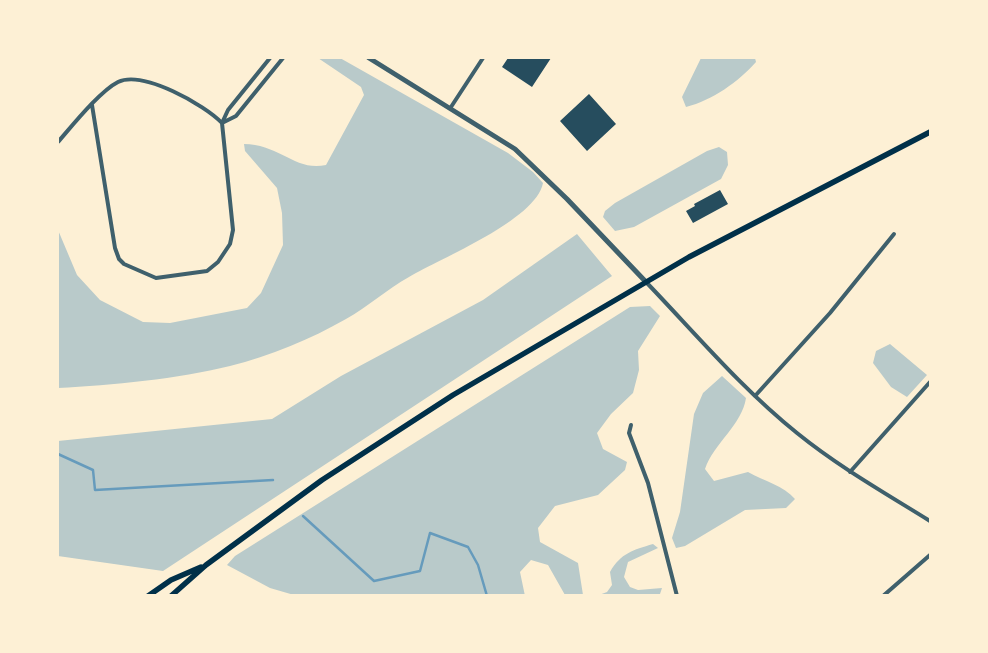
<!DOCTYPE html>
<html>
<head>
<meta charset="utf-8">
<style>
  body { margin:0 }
  #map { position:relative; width:988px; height:653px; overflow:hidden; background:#fdf0d5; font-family:Ubuntu,sans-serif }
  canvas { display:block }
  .frame { position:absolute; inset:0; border:59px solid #fdf0d5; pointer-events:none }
</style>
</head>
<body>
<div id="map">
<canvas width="988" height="653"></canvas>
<div class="frame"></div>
</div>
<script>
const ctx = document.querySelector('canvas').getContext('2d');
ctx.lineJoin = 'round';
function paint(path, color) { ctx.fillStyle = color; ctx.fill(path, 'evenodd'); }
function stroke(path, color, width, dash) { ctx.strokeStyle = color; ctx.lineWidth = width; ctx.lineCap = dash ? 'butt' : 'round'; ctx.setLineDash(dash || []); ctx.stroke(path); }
paint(new Path2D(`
  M 318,58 L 340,58 L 508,153 L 533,172 L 543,183 C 536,220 441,258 409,277 C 387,289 368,307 346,319 C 311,339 270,356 230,366 C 178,379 112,385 58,388 L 58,230 L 77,275 L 100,300 L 143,322 L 170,323 L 247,308 L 261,293 L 283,245 L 282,213 L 277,188 L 245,151 L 244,144 C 279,144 296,172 326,165 L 364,95 L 361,87 Z
  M 701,58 L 755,58 L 756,62 C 738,82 713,100 686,107 L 682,97 Z
  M 719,147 L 727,152 L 728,165 L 721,179 L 634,227 L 615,231 L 603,217 L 605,211 L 615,203 L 707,151 Z
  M 577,234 L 612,276 L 163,571 L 58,556 L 58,441 L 272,419 L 341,376 L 483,300 Z
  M 650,306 L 660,316 L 638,351 L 639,370 L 633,393 L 611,414 L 597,433 L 603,449 L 627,462 L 625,470 L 598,495 L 555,506 L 538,528 L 540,542 L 578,563 L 583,595 L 565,595 L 548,565 L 531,560 L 520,572 L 525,596 L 294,595 L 270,588 L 227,565 L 235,556 L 630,307 Z
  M 890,344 L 927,375 L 907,397 L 891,387 L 873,363 L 876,351 Z
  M 722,376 L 746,398 C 742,425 714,443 705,469 L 714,481 L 748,472 C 764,481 784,486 795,499 L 786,508 L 745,510 L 685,546 L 676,548 L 672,538 L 680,512 L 694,414 L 703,393 Z
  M 653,544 L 658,548 L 628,562 L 624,577 L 630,587 L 638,590 L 662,588 L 660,594 L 599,595 L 607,592 L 612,585 L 610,572 C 621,553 633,550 653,544 Z`), '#b9caca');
stroke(new Path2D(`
  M 58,454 L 93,470 L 95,490 L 273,480
  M 303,516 L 374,581 L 420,571 L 430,533 L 468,547 L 478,565 L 487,596`), '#669bbc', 2.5);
paint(new Path2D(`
  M 508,58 L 551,58 L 532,87 L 502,67 Z
  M 589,94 L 616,124 L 587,151 L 560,121 Z
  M 720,190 L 728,204 L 693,223 L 686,211 L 695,206 L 694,204 Z`), '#264d5e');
stroke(new Path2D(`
  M 92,105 L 115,248 L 119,259 L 124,264 L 156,278 L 207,271 L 218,262 L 230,244 L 233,230 L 222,123 L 228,110 L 270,58
  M 451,107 L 483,58
  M 222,123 L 236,116 L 283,58
  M 58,142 C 72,126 100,91 118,82 C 143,70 205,105 222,123
  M 646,282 C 695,333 742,389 797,433 C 839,467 885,493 930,521
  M 755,396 L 830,313 L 894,234
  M 631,425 L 629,433 L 648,483 L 677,596
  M 850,472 L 930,382
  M 883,596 L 930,555`), '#3f606c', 4);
stroke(new Path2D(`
  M 369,58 L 515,149 L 567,199 L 646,282`), '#3f606c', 5);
stroke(new Path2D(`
  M 148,596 L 171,580 L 201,567
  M 171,596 L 206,565 L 322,480 L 453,395 L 689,257 L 930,132`), '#003049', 5.5);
</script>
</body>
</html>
